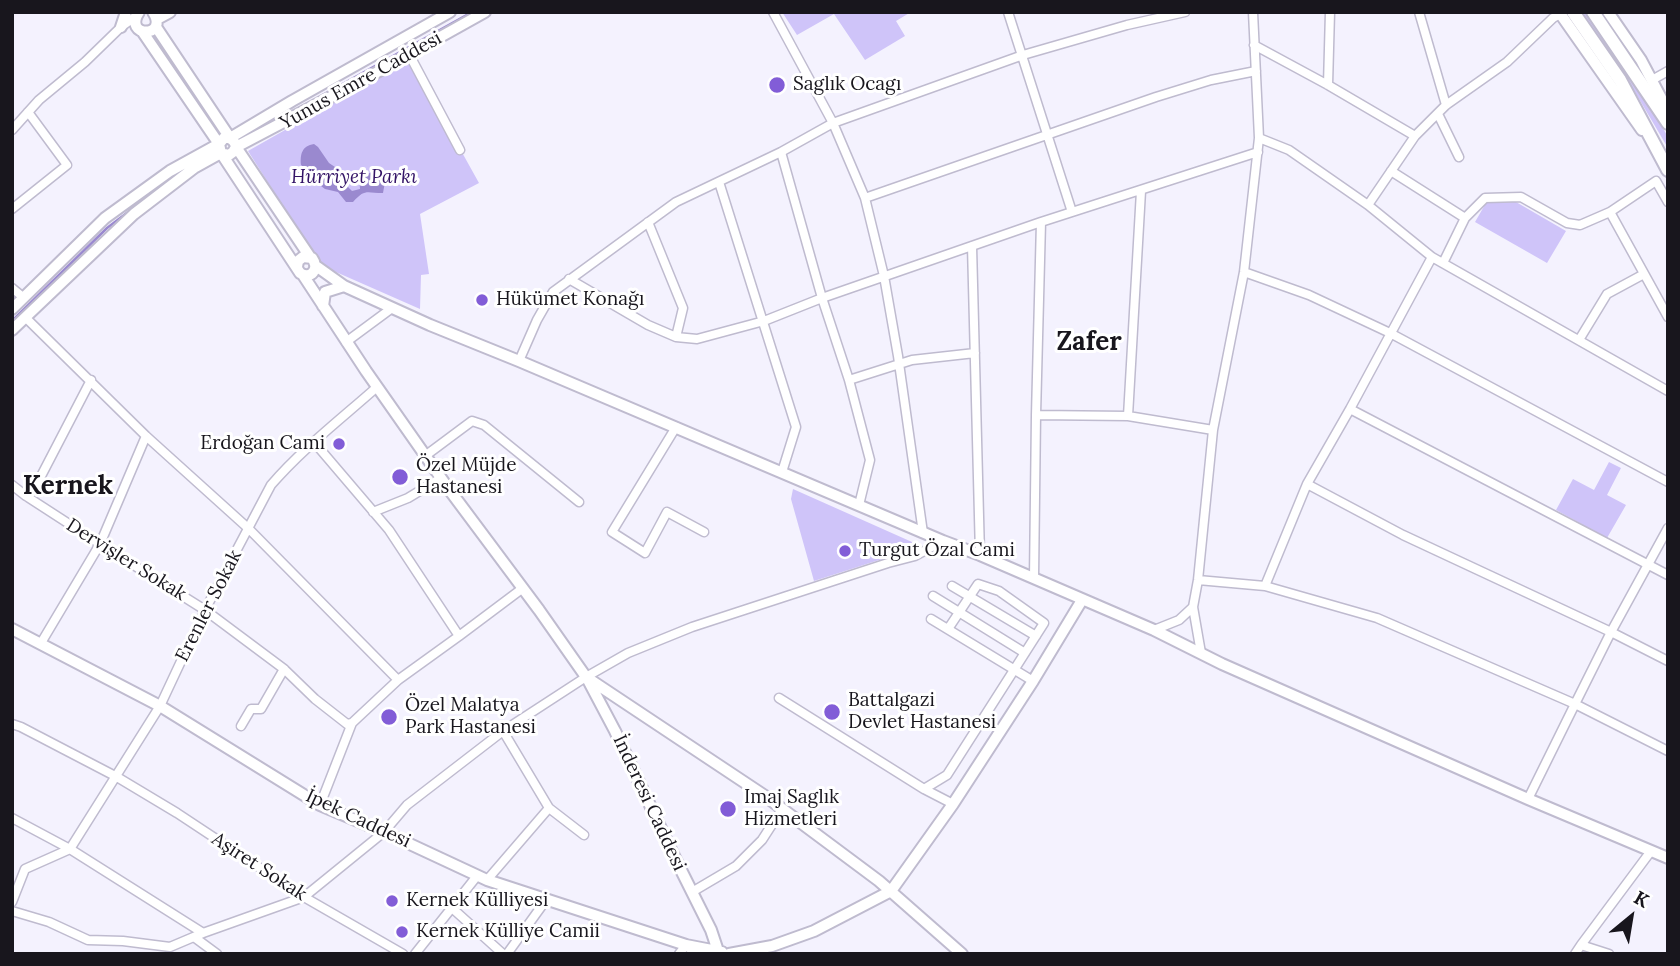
<!DOCTYPE html>
<html>
<head>
<meta charset="utf-8">
<style>
  body { margin:0 }
  #map { position:relative; width:1680px; height:966px; overflow:hidden; background:#f4f2fe; font-family:Lora,serif }
  canvas { display:block }
  .frame { position:absolute; inset:0; border:14px solid #18161d; pointer-events:none }
  .north { position:absolute; left:1596px; top:882px; width:70px; height:70px; -webkit-text-stroke:5px #fff; paint-order:stroke; rotate:30deg; font-size:19px; font-weight:700; line-height:28px; text-align:center; color:#18161d }
  .north::after { content:''; display:block; margin:auto; width:24px; height:32px; background:#18161d; clip-path:polygon(50% 0,100% 100%,50% 72%,0 100%) }
</style>
</head>
<body>
<div id="map">
<canvas width="1680" height="966"></canvas>
<div class="frame"></div>
<div class="north">K</div>
</div>
<script>
const ctx = document.querySelector('canvas').getContext('2d');
ctx.lineJoin = 'round';
function paint(path, color) { ctx.fillStyle = color; ctx.fill(path, 'evenodd'); }
function stroke(path, color, width, dash) { ctx.strokeStyle = color; ctx.lineWidth = width; ctx.lineCap = dash ? 'butt' : 'round'; ctx.setLineDash(dash || []); ctx.stroke(path); }
function write(font, color, halo, rows, align = 'center') {
  ctx.font = font + ' Lora,serif'; ctx.lineWidth = 6; ctx.setLineDash([]); ctx.textBaseline = 'middle'; ctx.strokeStyle = halo; ctx.fillStyle = color; for (const [text, x, y, turn = 0] of rows) {
    ctx.save(); ctx.translate(x, y); ctx.rotate((+turn || 0) * Math.PI / 180); ctx.textAlign = isNaN(turn) ? turn : align; if (halo) ctx.strokeText(text, 0, 0); ctx.fillText(text, 0, 0); ctx.restore();
  }
}
paint(new Path2D(`
  M 782,12 L 911,12 L 896,21 L 905,36 L 865,60 L 834,14 L 797,35 Z
  M 1581,12 L 1588,12 L 1635,80 L 1668,137 L 1668,148 L 1629,82 Z
  M 410,59 L 479,183 L 420,214 L 429,274 L 421,275 L 420,309 L 320,265 L 248,151 Z
  M 1516,202 L 1566,231 L 1547,263 L 1475,222 L 1486,203 Z
  M 1609,462 L 1621,468 L 1607,495 L 1626,505 L 1607,538 L 1556,510 L 1573,479 L 1594,490 Z
  M 793,489 L 912,542 L 910,550 L 814,581 L 791,499 Z`), '#cfc4f9');
paint(new Path2D(`
  M 314,144 L 318,147 L 329,163 L 344,173 L 348,187 L 352,191 L 360,189 L 359,175 C 368,171 380,173 385,182 L 383,193 C 367,193 365,188 353,202 L 346,202 L 338,192 L 325,189 L 321,186 C 319,166 313,176 301,165 C 300,154 302,146 314,144 Z`), '#9a89cf');
stroke(new Path2D(`
  M 321,96 L 472,12
  M 12,321 L 107,228 L 144,200`), '#9a89cf', 2.5);
const minor = new Path2D(`
  M 773,12 L 833,123 L 865,198
  M 1008,12 L 1072,212
  M 1419,12 L 1446,105
  M 1254,45 L 1328,85 L 1415,136 L 1446,105 L 1507,62 L 1553,18 L 1560,14
  M 409,54 L 460,150
  M 1652,80 L 1668,71
  M 1328,85 L 1330,12
  M 1438,114 L 1459,157
  M 12,130 L 39,100 L 85,62 L 121,27 L 136,16
  M 1259,138 L 1289,150 L 1368,205 L 1432,257 L 1668,391
  M 781,152 L 822,298 L 849,380 L 870,460 L 859,505
  M 1391,171 L 1465,218
  M 719,182 L 796,427 L 782,472
  M 1368,205 L 1415,136
  M 12,209 L 67,165 L 28,112
  M 1610,212 L 1668,317
  M 648,222 L 683,308 L 676,337
  M 972,246 L 980,555
  M 1432,257 L 1350,409 L 1307,484 L 1403,535 L 1611,632 L 1668,661
  M 1443,263 L 1465,218 L 1485,198 L 1521,197 L 1567,223 L 1580,225 L 1610,212 L 1656,181 L 1668,202
  M 1244,272 L 1309,295 L 1390,333 L 1668,482
  M 569,279 L 648,325 L 676,337 L 697,339 L 764,321 L 822,298 L 1041,222
  M 12,288 L 24,298
  M 26,318 L 146,436 L 249,529 L 398,680 L 352,723 L 320,805
  M 1579,340 L 1607,294 L 1644,274
  M 346,342 L 392,308
  M 519,361 L 537,320 L 553,292 L 676,202 L 781,152 L 833,123 L 1023,55 L 1127,25 L 1185,12
  M 849,380 L 912,360 L 975,353
  M 1350,409 L 1668,575
  M 1036,415 L 1041,222 L 1258,152
  M 1128,416 L 1141,191
  M 676,427 L 612,532 L 645,553 L 667,512 L 704,532
  M 314,442 L 389,530 L 459,636 L 523,588
  M 425,456 L 472,421 L 484,425 L 579,502
  M 12,485 L 26,496 L 100,544 L 205,610 L 284,669 L 315,699 L 347,724 L 352,723
  M 26,496 L 39,480 L 91,380
  M 373,512 L 408,498 L 441,478
  M 1668,528 L 1611,632 L 1575,704 L 1668,751
  M 923,533 L 898,356 L 884,276 L 865,198 L 1156,97 L 1211,80 L 1256,71
  M 1034,578 L 1036,415 L 1128,416 L 1213,430
  M 1198,580 L 1265,586 L 1377,618 L 1575,704 L 1528,799
  M 952,586 L 1036,636
  M 1265,586 L 1307,484
  M 933,596 L 1025,653
  M 931,619 L 1033,681
  M 1154,630 L 1179,620 L 1193,607
  M 41,643 L 100,544 L 146,436
  M 1201,653 L 1193,607 L 1198,580 L 1213,430 L 1244,272 L 1259,138 L 1253,12
  M 398,680 L 459,636
  M 779,698 L 924,789 L 947,775 L 1044,623 L 999,591 L 978,584 L 948,629
  M 12,724 L 21,727 L 117,777 L 177,813 L 304,897 L 403,954
  M 241,726 L 251,709 L 261,709 L 284,669
  M 924,789 L 953,804
  M 549,808 L 584,835
  M 12,818 L 70,849 L 203,933 L 304,897 L 384,832 L 407,805 L 503,731
  M 70,849 L 160,706 L 205,610 L 271,485 C 302,449 341,419 377,387
  M 487,880 L 549,808 L 503,731 L 586,677 L 628,653 L 692,627 L 888,563 L 915,556 L 943,541
  M 692,892 L 736,866 L 762,840 L 782,809
  M 12,902 L 25,869 L 70,849
  M 452,908 L 503,954
  M 12,911 L 49,922 L 88,940 L 123,941 L 170,947 L 203,933
  M 194,937 L 217,954
  M 1581,945 L 1651,851
  M 415,954 L 477,876
  M 507,954 L 546,900
  M 679,954 L 686,945
  M 1575,954 L 1581,945 L 1609,954`);
const major = new Path2D(`
  M 139,12 C 122,38 170,38 153,12
  M 1559,12 L 1642,130
  M 1608,12 L 1641,60 L 1668,111
  M 157,19 L 170,12
  M 121,27 L 126,12
  M 156,27 L 230,138 L 292,101 L 450,12
  M 142,31 L 219,144 L 221,153 L 229,155 L 233,152 L 236,147 L 365,79 L 485,12
  M 316,266 L 344,286 L 430,325 L 519,361 L 943,541 L 980,555 L 1154,630 L 1222,664 L 1528,799 L 1668,858
  M 303,275 L 366,371 L 448,488 L 539,610 L 586,677 L 765,796 L 879,881 L 962,954
  M 323,306 L 325,292 L 344,286
  M 12,309 L 105,218 L 170,171 L 219,144 L 224,138 C 231,137 235,141 236,147 L 310,257
  M 12,330 L 134,214 L 194,168 L 221,153 L 300,273 C 311,280 320,269 312,258 L 303,257 L 298,261 L 297,267
  M 12,629 L 160,706 L 320,805 L 384,832 L 487,880 L 686,945
  M 588,680 L 615,731 L 674,856 L 711,930 L 719,954
  M 700,954 L 686,945 L 722,952
  M 729,954 L 772,946 L 814,931 L 891,891 L 953,804 L 1033,681 L 1082,600`);
const highway = new Path2D(`
  M 1573,12 L 1620,80 L 1668,170
  M 1593,12 L 1668,123`);
stroke(minor, '#bfbbcf', 11);
stroke(major, '#bfbbcf', 14);
stroke(highway, '#bfbbcf', 16);
stroke(minor, '#fff', 8);
stroke(major, '#fff', 10);
stroke(highway, '#fff', 12);
for (const [x, y, r, color] of [
  [777,85,9,"#825dd7"],
  [482,300,7,"#825dd7"],
  [339,444,7,"#825dd7"],
  [400,477,9,"#825dd7"],
  [845,551,7,"#825dd7"],
  [832,712,9,"#825dd7"],
  [389,717,9,"#825dd7"],
  [728,809,9,"#825dd7"],
  [392,901,7,"#825dd7"],
  [402,932,7,"#825dd7"]
]) { const dot = new Path2D(); dot.arc(x, y, r, 0, 2 * Math.PI); ctx.fillStyle = color; ctx.fill(dot); stroke(dot, '#fff', 2.5); }
write('19px', '#18161d', '#fff', [
  ["Yunus Emre Caddesi",361,81,-29],
  ["Dervişler Sokak",126,560,32],
  ["Erenler Sokak",209,606,-63],
  ["İnderesi Caddesi",649,803,65],
  ["İpek Caddesi",358,819,25],
  ["Aşiret Sokak",259,867,33]
]);
write('19px', '#18161d', '#fff', [
  ["Saglık Ocagı",793,85],
  ["Hükümet Konağı",496,300],
  ["Erdoğan Cami",325,444,"right"],
  ["Özel Müjde",416,466],
  ["Hastanesi",416,488],
  ["Turgut Özal Cami",859,551],
  ["Battalgazi",848,701],
  ["Devlet Hastanesi",848,723],
  ["Özel Malatya",405,706],
  ["Park Hastanesi",405,728],
  ["Imaj Saglık",744,798],
  ["Hizmetleri",744,820],
  ["Kernek Külliyesi",406,901],
  ["Kernek Külliye Camii",416,932]
], 'left');
write('italic 19px', '#331366', '#fff', [
  ["Hürriyet Parkı",354,178]
]);
write('bold 26px', '#18161d', '#fff', [
  ["Zafer",1089,343],
  ["Kernek",68,487]
]);
</script>
</body>
</html>
